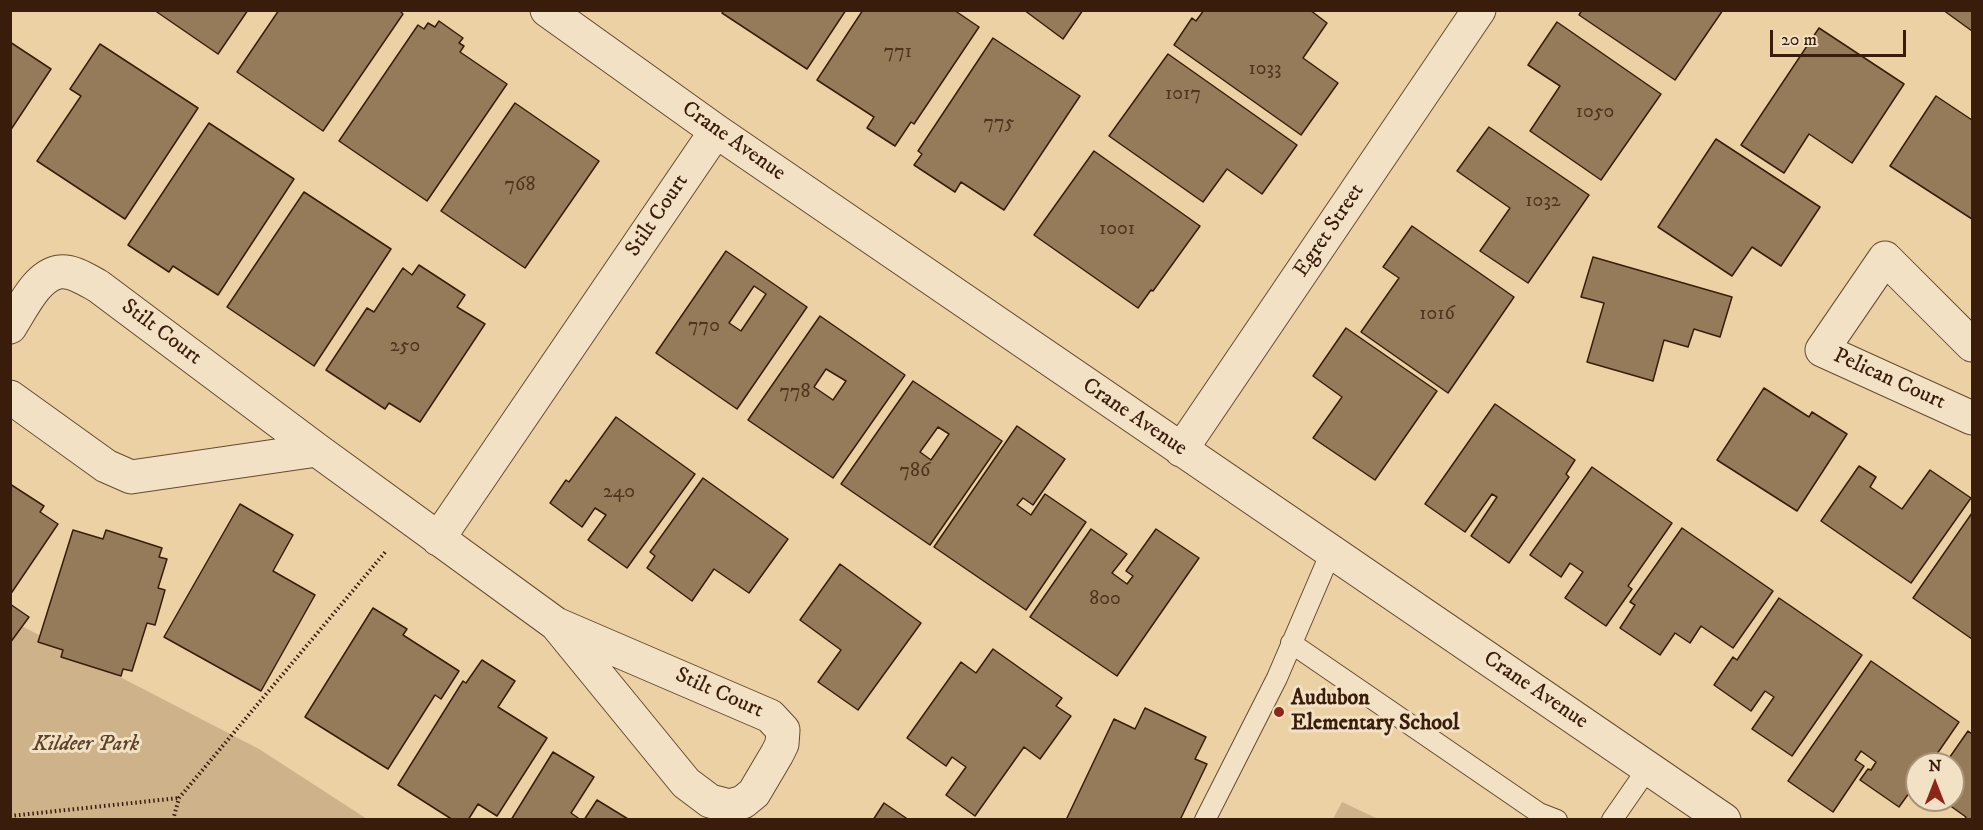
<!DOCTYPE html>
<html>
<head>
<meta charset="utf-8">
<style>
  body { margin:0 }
  #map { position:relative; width:1983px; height:830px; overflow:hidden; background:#ebd1a4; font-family:"IM FELL DW Pica",serif }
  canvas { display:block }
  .frame { position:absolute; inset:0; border:12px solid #391d0a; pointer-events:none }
  .north { position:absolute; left:1905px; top:752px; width:60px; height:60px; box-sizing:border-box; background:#f2e1c4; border:2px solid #a8937a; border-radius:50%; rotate:0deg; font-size:16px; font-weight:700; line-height:24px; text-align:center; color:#391d0a }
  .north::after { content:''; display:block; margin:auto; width:21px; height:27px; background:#8f2418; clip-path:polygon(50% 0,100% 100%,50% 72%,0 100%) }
  .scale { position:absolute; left:1770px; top:30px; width:136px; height:27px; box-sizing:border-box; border:3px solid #391d0a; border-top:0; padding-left:8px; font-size:18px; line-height:21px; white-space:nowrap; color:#391d0a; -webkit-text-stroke:4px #f2e1c4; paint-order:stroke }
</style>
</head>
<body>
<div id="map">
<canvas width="1983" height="830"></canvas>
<div class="frame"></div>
<div class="north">N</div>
<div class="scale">20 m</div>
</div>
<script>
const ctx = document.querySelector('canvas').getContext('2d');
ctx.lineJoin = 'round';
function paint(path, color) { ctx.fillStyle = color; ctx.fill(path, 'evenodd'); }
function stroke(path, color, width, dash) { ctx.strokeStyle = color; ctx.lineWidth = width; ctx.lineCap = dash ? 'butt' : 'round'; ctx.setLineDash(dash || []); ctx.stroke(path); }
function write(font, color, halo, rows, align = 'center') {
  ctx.font = font + ' "IM FELL DW Pica",serif'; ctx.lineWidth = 6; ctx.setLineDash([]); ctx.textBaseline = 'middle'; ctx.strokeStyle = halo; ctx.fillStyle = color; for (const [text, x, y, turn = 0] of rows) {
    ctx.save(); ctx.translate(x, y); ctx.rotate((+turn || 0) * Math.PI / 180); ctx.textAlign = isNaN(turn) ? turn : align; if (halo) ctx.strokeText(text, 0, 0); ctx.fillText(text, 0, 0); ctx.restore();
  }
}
paint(new Path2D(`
  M 10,620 L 259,749 L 367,819 L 11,819 Z
  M 1342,802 L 1378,819 L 1333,819 Z`), '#cdb28a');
const building = new Path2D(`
  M 154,10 L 248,10 L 218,54 Z
  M 279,10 L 402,10 L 401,12 L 403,14 L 323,131 L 237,72 Z
  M 724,10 L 846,10 L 807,69 L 722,13 Z
  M 863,10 L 954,10 L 979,27 L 914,124 L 911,122 L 895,146 L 867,128 L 874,117 L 817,80 Z
  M 1024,10 L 1083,10 L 1063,39 Z
  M 1204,10 L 1310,10 L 1327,23 L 1303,58 L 1338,83 L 1301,135 L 1174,45 L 1192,18 L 1196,21 Z
  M 1582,10 L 1723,10 L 1675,80 L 1579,15 Z
  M 1943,10 L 1972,10 L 1972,31 Z
  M 439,21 L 463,38 L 459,43 L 464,46 L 460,52 L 507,84 L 427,201 L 339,141 L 418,25 L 424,29 L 428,23 L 435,27 Z
  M 1557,22 L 1661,94 L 1601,180 L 1530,131 L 1560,86 L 1528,65 Z
  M 1819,28 L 1904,84 L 1852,163 L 1809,134 L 1784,173 L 1741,145 Z
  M 993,38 L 1080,96 L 1004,210 L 961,182 L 955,192 L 914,165 L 922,154 L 918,151 Z
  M 10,42 L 51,69 L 10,131 Z
  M 100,44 L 198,108 L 125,219 L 37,161 L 81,96 L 70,89 Z
  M 1168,54 L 1297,145 L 1262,194 L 1227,169 L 1203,202 L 1109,136 Z
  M 1936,96 L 1972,120 L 1972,219 L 1890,166 Z
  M 515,103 L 599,161 L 525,268 L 441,211 Z
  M 209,123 L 294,179 L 218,295 L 173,266 L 169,272 L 128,245 Z
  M 1489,127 L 1589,195 L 1528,283 L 1480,251 L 1510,208 L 1457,171 Z
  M 1716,139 L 1820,207 L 1781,266 L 1752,247 L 1732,276 L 1658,227 Z
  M 1094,151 L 1200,226 L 1153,291 L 1151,290 L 1138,308 L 1034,235 Z
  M 304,192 L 391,249 L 314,366 L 227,307 Z
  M 1412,226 L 1514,297 L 1448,393 L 1361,332 L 1399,278 L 1383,267 Z
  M 726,251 L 807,307 L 737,409 L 656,353 ZM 754,286 L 766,294 L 741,331 L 729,323 Z
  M 1593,257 L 1732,297 L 1720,337 L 1694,329 L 1688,347 L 1664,340 L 1653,381 L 1587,362 L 1604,303 L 1581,297 Z
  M 419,265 L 465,295 L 457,307 L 485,324 L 420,422 L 389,403 L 385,409 L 326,370 L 367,308 L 374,312 L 403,268 L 412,275 Z
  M 820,316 L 905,375 L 833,478 L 748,420 ZM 826,369 L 846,381 L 833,400 L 814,387 Z
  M 1346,328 L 1437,391 L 1375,480 L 1313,438 L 1342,397 L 1313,376 Z
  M 913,381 L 1002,441 L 930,545 L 841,484 ZM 938,427 L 949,434 L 931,460 L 920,452 Z
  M 1764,388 L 1809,417 L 1812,412 L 1847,434 L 1797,511 L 1717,460 Z
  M 1495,404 L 1575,460 L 1566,474 L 1569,477 L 1509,563 L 1471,536 L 1497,497 L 1492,494 L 1465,532 L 1425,504 Z
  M 616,417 L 695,474 L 627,568 L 588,540 L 606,515 L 595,508 L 582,527 L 550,503 L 566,480 L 569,482 Z
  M 1017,426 L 1065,459 L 1033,505 L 1023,498 L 1017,505 L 1031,515 L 1045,494 L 1086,522 L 1026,610 L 934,547 Z
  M 1859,466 L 1876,477 L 1870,487 L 1902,509 L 1930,470 L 1971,498 L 1911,583 L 1821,521 Z
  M 1592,467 L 1672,523 L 1628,586 L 1632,589 L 1606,626 L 1565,598 L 1583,572 L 1570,563 L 1561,577 L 1530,555 Z
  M 703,478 L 788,539 L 749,593 L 714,569 L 692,601 L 647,568 L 655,556 L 650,552 Z
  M 10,484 L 44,506 L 40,512 L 58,524 L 10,595 Z
  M 240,504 L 293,535 L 273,571 L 315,595 L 261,691 L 164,637 Z
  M 1972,513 L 1972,639 L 1913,598 Z
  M 1682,528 L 1773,591 L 1733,648 L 1701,626 L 1690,643 L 1675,633 L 1660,655 L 1620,628 L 1635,605 L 1630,602 Z
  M 1091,529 L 1127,554 L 1112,573 L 1127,584 L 1133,576 L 1126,571 L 1156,529 L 1199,558 L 1117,676 L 1030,617 Z
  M 73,530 L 103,539 L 106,530 L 162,548 L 159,557 L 167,559 L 158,588 L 165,590 L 155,625 L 147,623 L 132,671 L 123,669 L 121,676 L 61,657 L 63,650 L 38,642 Z
  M 840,564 L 921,623 L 858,710 L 818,682 L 841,650 L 800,620 Z
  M 1779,598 L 1862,655 L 1792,756 L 1752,729 L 1774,697 L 1765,691 L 1751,711 L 1714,685 L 1733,657 L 1737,660 Z
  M 10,604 L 29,617 L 10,643 Z
  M 373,608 L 407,629 L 403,635 L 459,671 L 441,699 L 435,695 L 388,769 L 305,717 Z
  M 993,649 L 1062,698 L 1056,706 L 1071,716 L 1040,759 L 1024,747 L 975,816 L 946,795 L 966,767 L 952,757 L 946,766 L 907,738 L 961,662 L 976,673 Z
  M 482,660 L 515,681 L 498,707 L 547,738 L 497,816 L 478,804 L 468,820 L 453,820 L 398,785 L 463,681 L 466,683 Z
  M 1871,661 L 1959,722 L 1930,764 L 1917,764 L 1917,782 L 1899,807 L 1860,780 L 1868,769 L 1871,770 L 1876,762 L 1861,751 L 1855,760 L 1864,766 L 1833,812 L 1788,781 Z
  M 1145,708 L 1206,737 L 1195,759 L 1207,764 L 1180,820 L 1066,820 L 1114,719 L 1135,729 Z
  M 1968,731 L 1972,734 L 1972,820 L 1964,820 L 1966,817 L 1942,800 L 1953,800 L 1953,764 L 1945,764 Z
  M 553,752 L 594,777 L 571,813 L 581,820 L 511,820 Z
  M 597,800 L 628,819 L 627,820 L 584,820 Z
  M 884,803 L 909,820 L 873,820 Z`);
paint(building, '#967b5a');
stroke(building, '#391d0a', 1.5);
const service = new Path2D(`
  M 1291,643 L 1539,813 L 1557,820
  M 1205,820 L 1277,678 L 1331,552
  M 1612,820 L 1648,768`);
const minor = new Path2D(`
  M 547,10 L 716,131 L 1724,820
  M 10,327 C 22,309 36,276 59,272 C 72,270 87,280 98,286 L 317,450 L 556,624 L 770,716 L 783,730 L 782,744 L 777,754 L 754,793 L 743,802 L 729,806 L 710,801 L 686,783 L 556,624
  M 1972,345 L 1885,258 L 1822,350 L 1972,418
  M 10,397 L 106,466 L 131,477 L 317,450
  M 1181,450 L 1479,10
  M 438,539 L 716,131`);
stroke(service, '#664a30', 22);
stroke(minor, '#664a30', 35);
stroke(new Path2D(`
  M 10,816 L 179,798
  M 173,820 L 179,798 L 387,550`), '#391d0a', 4, [1.5, 3]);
stroke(service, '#f2e1c4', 20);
stroke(minor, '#f2e1c4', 33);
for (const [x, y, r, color] of [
  [1279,712,6,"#8f2418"]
]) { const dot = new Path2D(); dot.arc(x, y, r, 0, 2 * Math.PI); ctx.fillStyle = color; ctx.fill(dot); stroke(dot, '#f2e1c4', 2); }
write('20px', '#50341e', null, [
  ["771",898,53],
  ["1033",1265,70],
  ["1017",1183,95],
  ["1050",1595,113],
  ["775",999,124],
  ["768",520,186],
  ["1032",1543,202],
  ["1001",1117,230],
  ["1016",1437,315],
  ["770",704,327],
  ["250",405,347],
  ["778",795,393],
  ["786",915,472],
  ["240",619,493],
  ["800",1105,600]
]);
write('22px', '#391d0a', '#f2e1c4', [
  ["Crane Avenue",733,142,35],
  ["Stilt Court",658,216,-56],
  ["Egret Street",1330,231,-56],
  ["Stilt Court",161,333,37],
  ["Pelican Court",1889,380,24],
  ["Crane Avenue",1134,418,34],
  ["Crane Avenue",1535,691,34],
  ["Stilt Court",719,694,24]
]);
write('bold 22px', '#391d0a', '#f2e1c4', [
  ["Audubon",1291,699],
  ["Elementary School",1291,724]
], 'left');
write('italic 22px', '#5e422a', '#f2e1c4', [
  ["Kildeer Park",86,745]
]);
</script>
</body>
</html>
